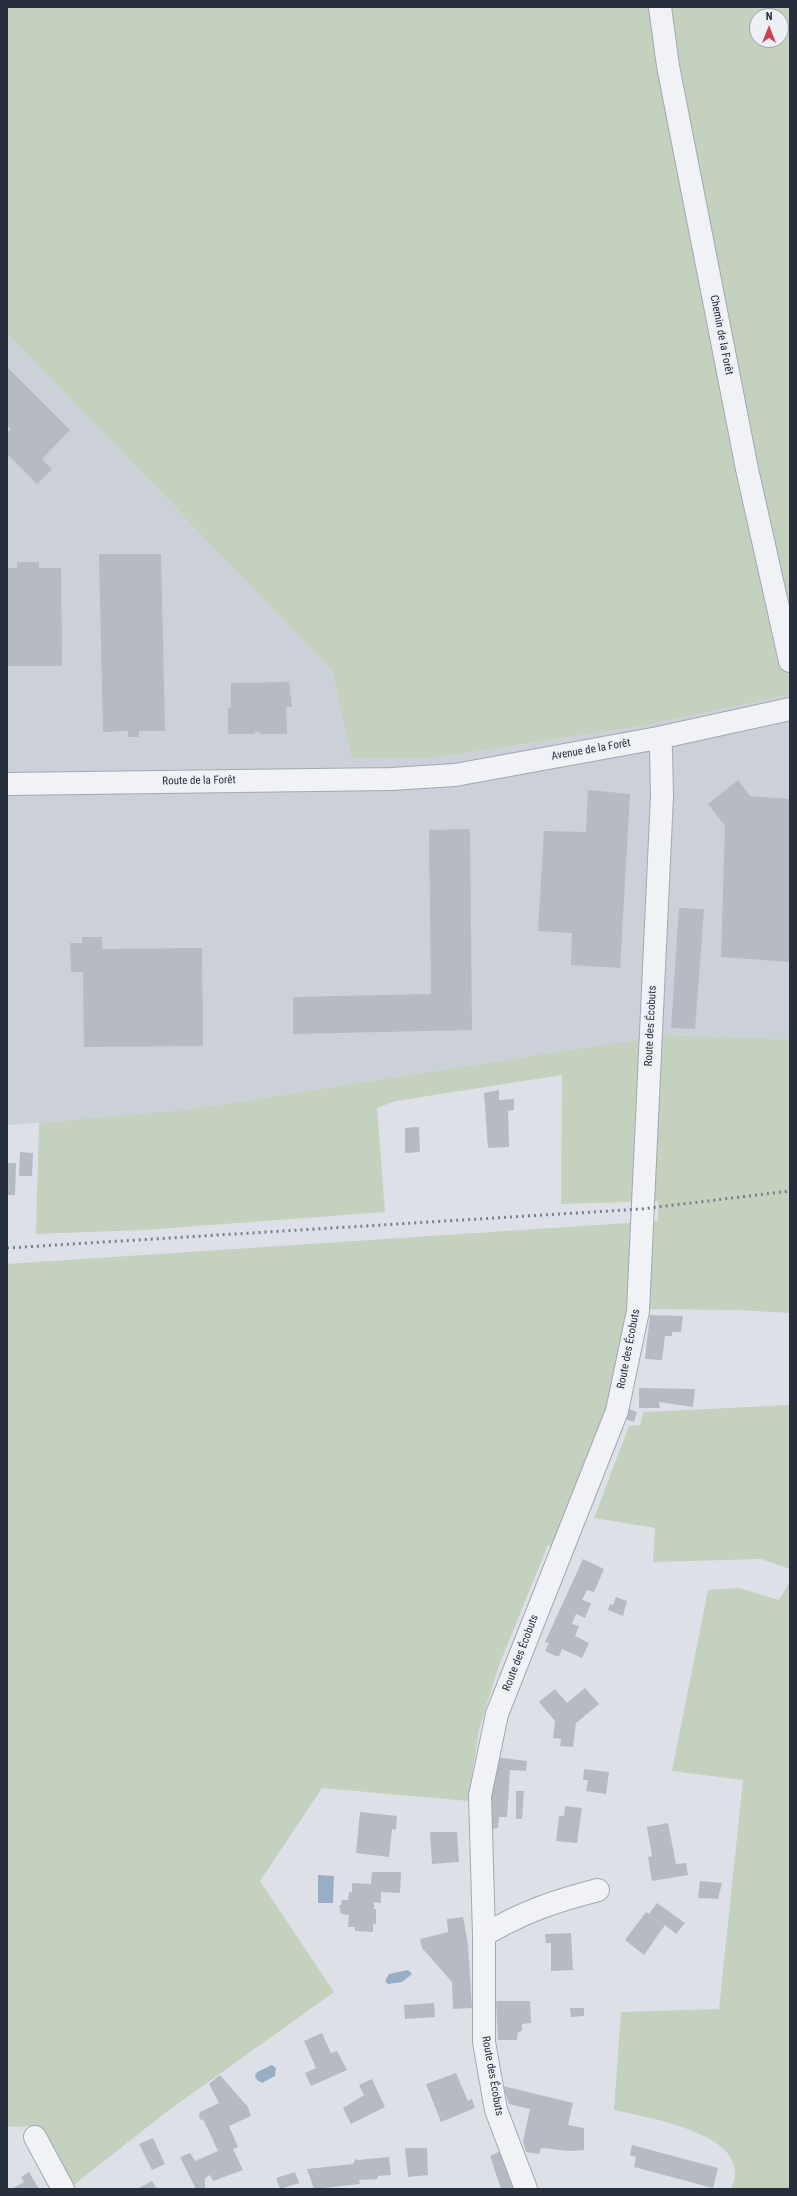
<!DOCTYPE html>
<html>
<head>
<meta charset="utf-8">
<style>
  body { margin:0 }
  #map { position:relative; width:797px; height:2196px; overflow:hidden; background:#dde1e7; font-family:"Roboto Condensed",sans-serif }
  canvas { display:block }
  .frame { position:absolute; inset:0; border:8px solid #272f3d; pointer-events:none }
  .north { position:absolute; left:749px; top:8px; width:40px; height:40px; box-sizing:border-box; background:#ecf0f5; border:1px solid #9da3ab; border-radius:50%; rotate:0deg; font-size:11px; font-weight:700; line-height:16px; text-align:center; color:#272f3d }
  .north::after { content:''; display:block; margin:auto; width:14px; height:18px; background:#cb4357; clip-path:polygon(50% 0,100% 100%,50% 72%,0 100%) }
</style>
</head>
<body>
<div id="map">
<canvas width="797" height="2196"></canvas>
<div class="frame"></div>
<div class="north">N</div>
</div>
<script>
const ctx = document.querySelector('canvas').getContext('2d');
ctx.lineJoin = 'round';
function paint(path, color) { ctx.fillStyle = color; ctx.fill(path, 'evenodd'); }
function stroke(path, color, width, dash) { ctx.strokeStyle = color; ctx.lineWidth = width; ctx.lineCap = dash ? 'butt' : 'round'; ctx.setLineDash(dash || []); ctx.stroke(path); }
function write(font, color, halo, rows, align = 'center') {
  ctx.font = font + ' "Roboto Condensed",sans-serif'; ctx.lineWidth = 3.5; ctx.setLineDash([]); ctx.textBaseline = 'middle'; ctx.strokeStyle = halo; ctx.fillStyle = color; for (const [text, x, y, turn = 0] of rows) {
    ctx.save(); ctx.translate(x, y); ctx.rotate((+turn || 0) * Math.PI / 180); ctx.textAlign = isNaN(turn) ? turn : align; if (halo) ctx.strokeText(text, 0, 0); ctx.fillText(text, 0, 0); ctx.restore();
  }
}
paint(new Path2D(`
  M 7,333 L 332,670 L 353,758 L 433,758 L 640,726 L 790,695 L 790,1039 L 665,1035 L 186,1110 L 147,1115 L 7,1125 Z`), '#cbd0d9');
paint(new Path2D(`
  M 7,7 L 790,7 L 790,695 L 640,726 L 433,758 L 352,758 L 332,670 L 7,333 ZM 757,16 L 781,16 L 781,40 L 757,40 Z
  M 665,1035 L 790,1039 L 790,1313 L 736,1310 L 628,1309 L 618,1377 L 595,1450 L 553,1547 L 548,1545 L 498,1668 L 479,1730 L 468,1801 L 322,1788 L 260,1881 L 334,1992 L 165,2113 L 70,2188 L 35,2126 L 7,2127 L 7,1264 L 658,1221 L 658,1201 L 561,1204 L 562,1075 L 396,1101 L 377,1108 L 385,1212 L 144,1230 L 36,1234 L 39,1123 L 186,1110 Z
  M 790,1405 L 790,1569 L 761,1559 L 653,1562 L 655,1528 L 594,1518 L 629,1426 L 640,1425 L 644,1412 Z
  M 790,1582 L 790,2189 L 731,2189 C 758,2134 647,2118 614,2110 L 621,2012 L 719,2009 L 743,1780 L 672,1771 L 708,1590 L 739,1588 L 779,1600 Z`), '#c3d1be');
paint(new Path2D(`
  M 318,1875 L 334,1876 L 333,1903 L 318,1903 Z
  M 408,1970 L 412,1974 L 402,1982 L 388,1984 L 385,1981 L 389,1974 Z
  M 272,2065 L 276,2068 L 275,2076 L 262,2083 L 257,2080 L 255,2076 L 257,2072 Z`), '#98aec7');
paint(new Path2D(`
  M 7,367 L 70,430 L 42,459 L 52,469 L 37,484 L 7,454 L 7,433 L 11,429 L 7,425 Z
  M 99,554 L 161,554 L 165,731 L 139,731 L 139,737 L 128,737 L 128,731 L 103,732 Z
  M 17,562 L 39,562 L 39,568 L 61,568 L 62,666 L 7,666 L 7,568 L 17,568 Z
  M 289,682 L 292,707 L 286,707 L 287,734 L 260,734 L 260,732 L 255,732 L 255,734 L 228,734 L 228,708 L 231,708 L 231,683 Z
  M 738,780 L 750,796 L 790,799 L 790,962 L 721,957 L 725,826 L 708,804 Z
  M 588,790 L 630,794 L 620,968 L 571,965 L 572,933 L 538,931 L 544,831 L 586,832 Z
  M 470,829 L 472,1030 L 293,1034 L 293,997 L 431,994 L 429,830 Z
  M 679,908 L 704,909 L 695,1029 L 671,1028 Z
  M 82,937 L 102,937 L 102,949 L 202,948 L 203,1046 L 84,1047 L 83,972 L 71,972 L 70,943 L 82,943 Z
  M 499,1090 L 499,1100 L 514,1099 L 514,1110 L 508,1111 L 509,1147 L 488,1148 L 484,1093 Z
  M 419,1127 L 420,1152 L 405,1153 L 405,1128 Z
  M 20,1152 L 33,1153 L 32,1176 L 19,1176 Z
  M 7,1163 L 16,1163 L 15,1195 L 7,1195 Z
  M 650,1315 L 683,1316 L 681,1332 L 672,1332 L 672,1336 L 665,1336 L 662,1360 L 645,1359 Z
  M 639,1388 L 695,1389 L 693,1407 L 659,1402 L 660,1408 L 639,1408 Z
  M 628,1409 L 637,1412 L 634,1422 L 625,1419 Z
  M 583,1559 L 604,1569 L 594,1592 L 587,1590 L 582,1600 L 591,1603 L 585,1618 L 576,1614 L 572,1624 L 579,1626 L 575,1636 L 589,1643 L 582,1658 L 562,1649 L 559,1656 L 556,1656 L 545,1651 L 549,1643 L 545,1642 Z
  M 616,1597 L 627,1601 L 623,1616 L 608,1610 L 610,1604 L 613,1605 Z
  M 585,1688 L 599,1704 L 576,1723 L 573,1747 L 560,1746 L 561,1739 L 553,1738 L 555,1721 L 539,1702 L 555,1689 L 567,1703 Z
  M 494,1757 L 527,1761 L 526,1771 L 510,1770 L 507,1817 L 499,1817 L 498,1828 L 490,1829 Z
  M 584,1769 L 609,1772 L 606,1794 L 586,1791 L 588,1780 L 583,1780 Z
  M 516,1791 L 524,1791 L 522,1819 L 516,1819 Z
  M 565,1806 L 582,1808 L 577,1843 L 556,1841 L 559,1816 L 564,1816 Z
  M 360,1812 L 397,1816 L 396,1830 L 392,1829 L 389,1857 L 356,1853 Z
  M 668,1823 L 676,1864 L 686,1863 L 688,1875 L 652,1881 L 648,1857 L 652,1856 L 647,1827 Z
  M 430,1832 L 457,1832 L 459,1862 L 432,1864 Z
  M 372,1872 L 401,1872 L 400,1893 L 381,1892 L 381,1903 L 374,1902 L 374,1909 L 376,1909 L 376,1924 L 373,1924 L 373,1932 L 355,1931 L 355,1927 L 348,1927 L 349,1915 L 341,1914 L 339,1905 L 341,1905 L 342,1900 L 348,1900 L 349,1892 L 352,1892 L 352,1883 L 371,1884 Z
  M 700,1881 L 722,1883 L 718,1899 L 698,1898 Z
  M 657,1903 L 685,1923 L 676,1934 L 665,1925 L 644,1955 L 625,1940 L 646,1912 L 649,1914 Z
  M 463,1917 L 468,1944 L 472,2008 L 453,2009 L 452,1982 L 422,1948 L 420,1939 L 448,1932 L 447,1919 Z
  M 571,1933 L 573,1970 L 551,1971 L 551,1943 L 546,1943 L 545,1934 Z
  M 496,2001 L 530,2001 L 531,2023 L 522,2024 L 522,2031 L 518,2032 L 517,2040 L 498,2040 Z
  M 434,2003 L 435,2017 L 405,2019 L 404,2005 Z
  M 570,2008 L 584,2008 L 584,2016 L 571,2017 Z
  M 322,2033 L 331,2053 L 337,2051 L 347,2070 L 311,2086 L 305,2073 L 316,2068 L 304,2041 Z
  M 456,2073 L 468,2101 L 472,2099 L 475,2108 L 441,2122 L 426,2084 Z
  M 220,2075 L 248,2107 L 251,2116 L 229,2126 L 238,2147 L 233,2149 L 243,2170 L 213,2181 L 210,2175 L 205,2178 L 205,2188 L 196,2189 L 180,2157 L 190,2153 L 195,2161 L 218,2151 L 204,2121 L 200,2119 L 199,2115 L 200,2112 L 219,2103 L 209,2084 Z
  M 372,2079 L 385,2107 L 351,2124 L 343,2108 L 364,2095 L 359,2085 Z
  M 503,2086 L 573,2103 L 568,2125 L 584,2128 L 584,2150 L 569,2151 L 541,2148 L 539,2154 L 526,2152 L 523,2141 L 530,2109 L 509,2104 Z
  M 153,2138 L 165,2164 L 152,2170 L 139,2144 Z
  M 632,2145 L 718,2168 L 713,2188 L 634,2167 L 636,2157 L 630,2155 Z
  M 405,2148 L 427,2148 L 428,2175 L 408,2177 Z
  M 503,2150 L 517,2189 L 501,2189 L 490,2156 Z
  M 389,2157 L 391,2175 L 378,2176 L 377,2179 L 359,2180 L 360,2184 L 314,2189 L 307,2169 L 353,2164 L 356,2158 L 357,2160 Z
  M 29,2172 L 39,2189 L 11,2189 L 24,2182 L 21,2177 Z
  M 295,2172 L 299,2183 L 280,2189 L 276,2178 Z
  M 152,2181 L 157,2189 L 137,2189 Z`), '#b5bac3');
const street = new Path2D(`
  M 660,7 L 668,66 L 747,469 L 790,661
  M 7,784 L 391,779 L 455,775 L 658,738 L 790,709
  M 484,1935 C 523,1912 555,1901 598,1890
  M 35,2137 L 63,2189
  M 526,2189 L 496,2110 L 484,2042 L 484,1935 L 480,1796 L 497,1714 L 617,1411 L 638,1311 L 662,796 L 661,749 L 658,738`);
stroke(street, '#a3a8b1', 24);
stroke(street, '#f0f2f5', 22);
stroke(new Path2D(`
  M 7,1248 L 641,1209 L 790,1191`), '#778090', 3, [2, 4]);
write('11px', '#272f3d', '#ecf0f5', [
  ["Chemin de la Forêt",721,335,79],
  ["Avenue de la Forêt",591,750,-10],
  ["Route de la Forêt",199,781,-1],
  ["Route des Écobuts",651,1026,-87],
  ["Route des Écobuts",629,1349,-79],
  ["Route des Écobuts",521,1653,-69],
  ["Route des Écobuts",492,2076,80]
]);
</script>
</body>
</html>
